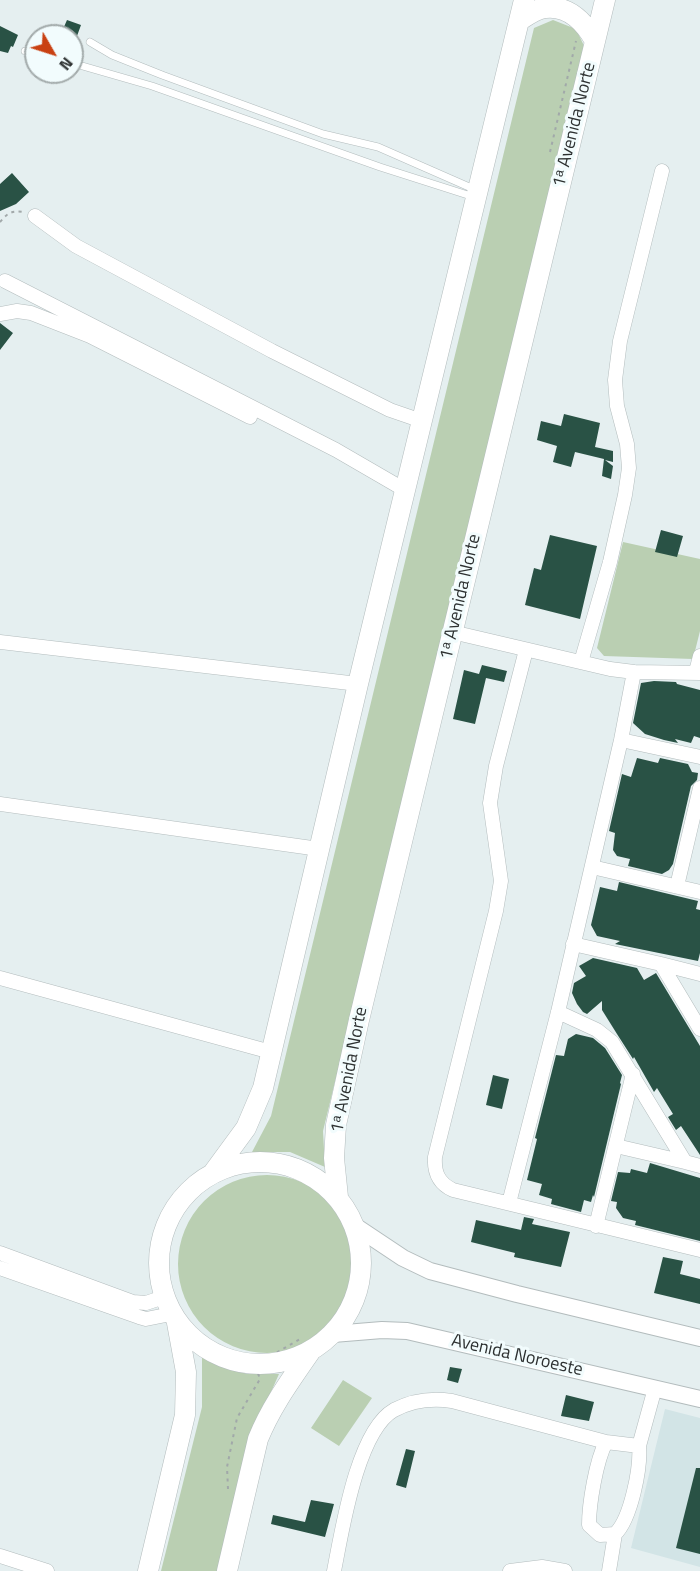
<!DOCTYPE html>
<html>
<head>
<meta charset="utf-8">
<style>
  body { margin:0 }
  #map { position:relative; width:700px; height:1571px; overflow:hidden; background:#e5eff0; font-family:"Titillium Web",sans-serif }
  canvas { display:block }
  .north { position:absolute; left:24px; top:24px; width:60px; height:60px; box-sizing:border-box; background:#f2fcfd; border:2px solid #a3abab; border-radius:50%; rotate:129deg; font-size:16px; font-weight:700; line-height:24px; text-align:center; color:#2d3131 }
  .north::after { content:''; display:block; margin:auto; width:21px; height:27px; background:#c94112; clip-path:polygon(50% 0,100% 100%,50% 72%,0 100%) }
</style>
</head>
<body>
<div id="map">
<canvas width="700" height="1571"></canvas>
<div class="north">N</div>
</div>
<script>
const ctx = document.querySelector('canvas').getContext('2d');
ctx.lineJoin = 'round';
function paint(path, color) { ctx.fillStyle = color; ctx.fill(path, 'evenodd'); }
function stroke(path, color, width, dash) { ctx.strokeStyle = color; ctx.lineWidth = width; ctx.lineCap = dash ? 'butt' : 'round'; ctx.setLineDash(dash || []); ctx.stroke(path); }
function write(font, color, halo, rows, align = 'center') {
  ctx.font = font + ' "Titillium Web",sans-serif'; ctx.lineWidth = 6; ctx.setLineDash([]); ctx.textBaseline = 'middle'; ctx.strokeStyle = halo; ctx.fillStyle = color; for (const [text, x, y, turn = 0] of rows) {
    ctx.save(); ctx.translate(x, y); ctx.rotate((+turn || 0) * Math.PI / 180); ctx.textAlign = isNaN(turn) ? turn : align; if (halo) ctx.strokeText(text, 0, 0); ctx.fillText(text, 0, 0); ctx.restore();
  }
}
paint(new Path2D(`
  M 665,1409 L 700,1418 L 700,1567 L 631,1548 Z`), '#d2e4e6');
paint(new Path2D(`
  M 553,20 L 576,29 L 586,50 L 323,1131 L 325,1167 L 290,1152 L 252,1152 L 271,1116 L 534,28 Z
  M 623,542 L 700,559 L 700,631 L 693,659 L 604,656 L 597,648 Z
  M178 1264a89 89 0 1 1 178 0a89 89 0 1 1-178 0Z
  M 202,1353 L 220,1364 L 247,1374 L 279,1374 L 256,1426 L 221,1571 L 161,1571 L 202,1407 Z
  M 343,1380 L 372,1398 L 339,1446 L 311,1428 Z`), '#bacfb2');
paint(new Path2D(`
  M 67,20 L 81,25 L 77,36 L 60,36 Z
  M 0,26 L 18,35 L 13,47 L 11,46 L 8,53 L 0,51 Z
  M 12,173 L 29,192 L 16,204 L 0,211 L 0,184 Z
  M 0,323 L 13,333 L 0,350 Z
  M 564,414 L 600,423 L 595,447 L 613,451 L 613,462 L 605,460 L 613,466 L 611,479 L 602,476 L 604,459 L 575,452 L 571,467 L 553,462 L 557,446 L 537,440 L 541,421 L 561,426 Z
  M 661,530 L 683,536 L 677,557 L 655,552 Z
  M 550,535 L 597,546 L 580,619 L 525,605 L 534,568 L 541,570 Z
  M 482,665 L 507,671 L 504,682 L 486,678 L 475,724 L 453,719 L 464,670 L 479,674 Z
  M 654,681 L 676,682 L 677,684 L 700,690 L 700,738 L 694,736 L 691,743 L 675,739 L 678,743 L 664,740 L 645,734 L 633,723 L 641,683 Z
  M 637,758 L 658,763 L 660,758 L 688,764 L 692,772 L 698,773 L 697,780 L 691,786 L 673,864 L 669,870 L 662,874 L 628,866 L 630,859 L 617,856 L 613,850 L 615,833 L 609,831 L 622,774 L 631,777 Z
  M 619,882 L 698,901 L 696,909 L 700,910 L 700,953 L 698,961 L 615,944 L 620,941 L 597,936 L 591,925 L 600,887 L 617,891 Z
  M 593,958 L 637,968 L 644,980 L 656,973 L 700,1046 L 700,1155 L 681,1126 L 676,1130 L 668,1117 L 673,1114 L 657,1088 L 654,1092 L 634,1057 L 633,1059 L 617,1034 L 602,1010 L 602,1001 L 587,1014 L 583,1012 L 577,1004 L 572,993 L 574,983 L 586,976 L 579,966 Z
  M 576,1034 L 593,1038 L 605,1048 L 622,1075 L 620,1083 L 621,1084 L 594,1197 L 593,1195 L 591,1202 L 584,1200 L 581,1212 L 551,1204 L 552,1199 L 539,1195 L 542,1184 L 527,1180 L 537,1139 L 535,1138 L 556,1055 L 564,1056 L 568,1039 Z
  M 493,1075 L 509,1079 L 502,1109 L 486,1105 Z
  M 650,1163 L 700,1178 L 700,1241 L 635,1225 L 636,1221 L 623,1218 L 616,1208 L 617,1202 L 611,1201 L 618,1172 L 630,1173 L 631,1169 L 647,1173 Z
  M 524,1217 L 534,1219 L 532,1224 L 570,1232 L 561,1267 L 514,1257 L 515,1253 L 471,1242 L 476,1220 L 521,1230 Z
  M 663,1257 L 683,1261 L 680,1274 L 700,1279 L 700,1304 L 654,1293 Z
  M 450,1367 L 462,1369 L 458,1383 L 447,1380 Z
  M 566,1395 L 594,1402 L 589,1421 L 561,1416 Z
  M 406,1449 L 415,1451 L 406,1488 L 396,1485 Z
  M 696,1468 L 700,1468 L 700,1554 L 676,1548 Z
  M 311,1500 L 334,1504 L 325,1537 L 271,1524 L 273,1515 L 305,1522 Z`), '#295245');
const service = new Path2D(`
  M 90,42 L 112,55 L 162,75 L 323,134 L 378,147 L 476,190
  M 25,51 L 36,54
  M 72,63 L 152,86 L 380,167 L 474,197`);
const minor = new Path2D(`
  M 35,216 L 76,246 L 272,351 L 390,410 L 422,421
  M 5,281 L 336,450 L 405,490
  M 0,314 L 17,311 L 31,313 L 90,336 L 250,417
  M 452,632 L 610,669 L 634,672 L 700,673
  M 0,642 L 358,684
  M 526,650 L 496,766 L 490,803 L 501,881 L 496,911 L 435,1157 C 434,1172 438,1183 453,1190 L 700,1250
  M 581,662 L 610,562 L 625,495 L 629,468 L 627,444 L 617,406 L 615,380 L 620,341 L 662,171
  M 696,672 L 700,656
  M 621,740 L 700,757
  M 0,804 L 319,849
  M 592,867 L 700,892
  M 677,886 L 700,788
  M 573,944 L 661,964 L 700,1029
  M 661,964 L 700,974
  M 0,978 L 271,1052
  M 558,1012 L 597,1030 L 612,1042 L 685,1162 L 700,1166
  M 616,1146 L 685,1162
  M 509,1203 L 558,1012 L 621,740 L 634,672
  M 596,1226 L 633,1074
  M 0,1253 L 133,1302 L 146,1303 L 164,1297
  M 0,1268 L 139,1317 L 146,1319 L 171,1314
  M 606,1442 L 639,1446 C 641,1467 631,1519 615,1534 L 600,1535 L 589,1525 C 589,1504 596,1461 606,1442 Z
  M 639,1446 L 655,1388
  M 0,1556 L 47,1571
  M 334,1571 C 342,1531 357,1431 394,1410 C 413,1400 432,1398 452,1401 L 606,1442
  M 510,1571 L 542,1567 L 565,1571
  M 609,1571 L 615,1534`);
const tertiary = new Path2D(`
  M 355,1226 L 403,1258 L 430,1271 L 517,1294 L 700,1338
  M 333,1334 L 382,1330 L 407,1331 L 700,1399`);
const secondary = new Path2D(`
  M 519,21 C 527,16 535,9 545,8 C 569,5 585,23 595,41
  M159 1263a101 101 0 1 1 202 0a101 101 0 1 1-202 0Z
  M 213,1173 L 246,1128 L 263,1088 L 358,684 L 524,0
  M 338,1197 L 334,1158 L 336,1125 L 359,1020 L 605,0
  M 148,1571 L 185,1415 L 186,1372 L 177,1323
  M 227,1571 L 258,1439 C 271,1407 290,1381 310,1352`);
stroke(service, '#b3bcbd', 8);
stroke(minor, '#b3bcbd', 15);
stroke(tertiary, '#b3bcbd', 18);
stroke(secondary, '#b3bcbd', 21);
stroke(new Path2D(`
  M 550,152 L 576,41
  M 0,222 C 7,214 11,210 23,212
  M 228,1489 L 227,1467 L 237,1418 L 260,1379 L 255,1365 L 300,1339`), '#a1a8a9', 2, [3, 4.5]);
stroke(service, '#fff', 7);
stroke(minor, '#fff', 14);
stroke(tertiary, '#fff', 16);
stroke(secondary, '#fff', 20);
write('18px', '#2d3131', '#f2fcfd', [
  ["1ᵃ Avenida Norte",575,125,-76],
  ["1ᵃ Avenida Norte",461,597,-77],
  ["1ᵃ Avenida Norte",350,1070,-79],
  ["Avenida Noroeste",517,1356,13]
]);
</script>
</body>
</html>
